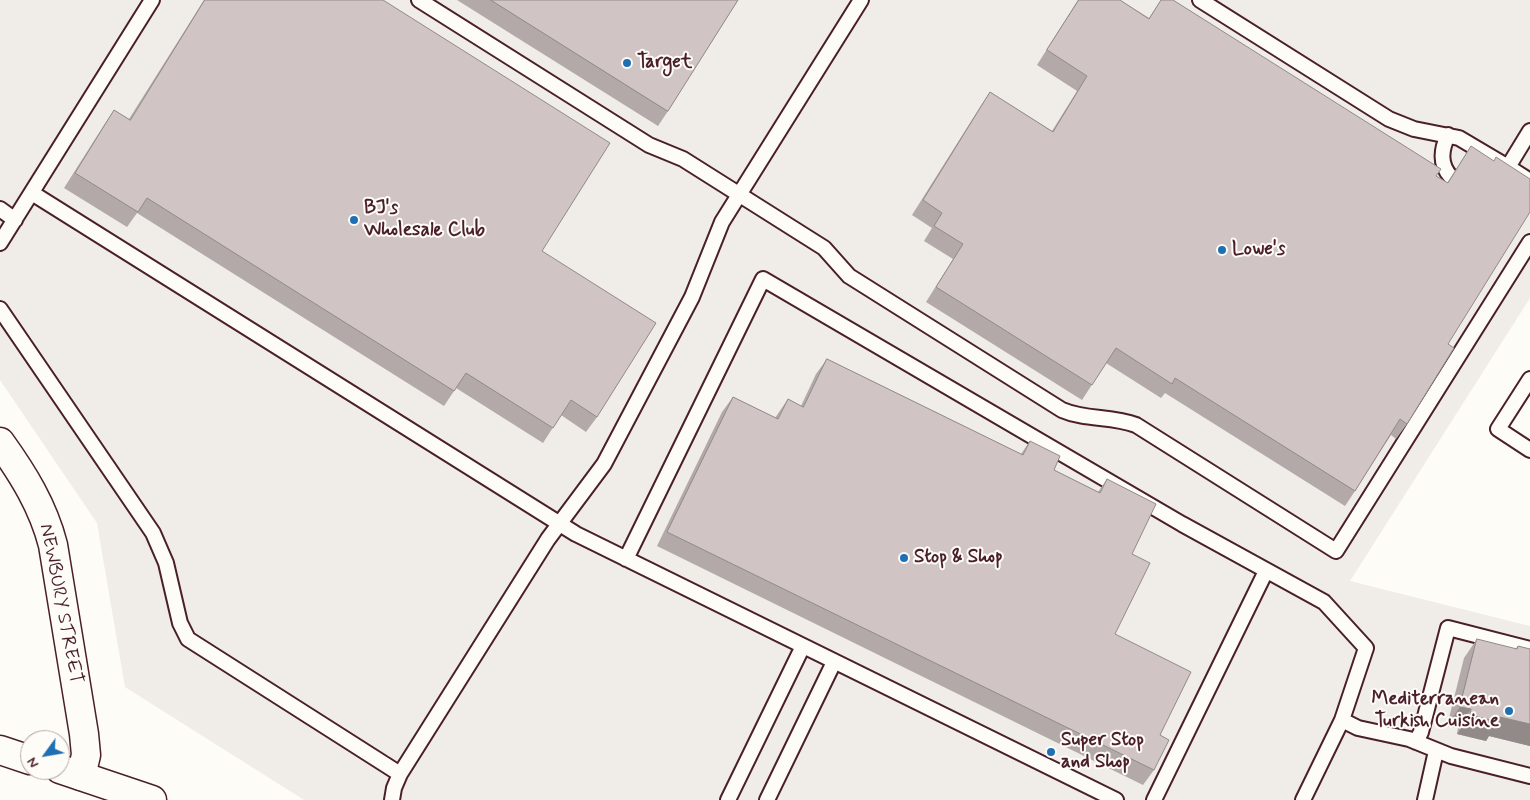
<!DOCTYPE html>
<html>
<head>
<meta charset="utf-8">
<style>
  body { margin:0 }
  #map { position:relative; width:1530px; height:800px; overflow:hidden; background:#fdfcf7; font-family:Mynerve,sans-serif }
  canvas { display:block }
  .north { position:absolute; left:20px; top:730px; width:50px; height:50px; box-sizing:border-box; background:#fdfcf7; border:1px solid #b5a4a5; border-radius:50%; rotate:238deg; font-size:14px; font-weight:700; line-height:20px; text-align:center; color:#4a1f2b }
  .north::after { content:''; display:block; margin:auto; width:18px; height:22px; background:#1f6fb2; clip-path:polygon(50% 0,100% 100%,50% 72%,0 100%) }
</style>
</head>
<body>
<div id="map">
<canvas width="1530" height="800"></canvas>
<div class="north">N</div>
</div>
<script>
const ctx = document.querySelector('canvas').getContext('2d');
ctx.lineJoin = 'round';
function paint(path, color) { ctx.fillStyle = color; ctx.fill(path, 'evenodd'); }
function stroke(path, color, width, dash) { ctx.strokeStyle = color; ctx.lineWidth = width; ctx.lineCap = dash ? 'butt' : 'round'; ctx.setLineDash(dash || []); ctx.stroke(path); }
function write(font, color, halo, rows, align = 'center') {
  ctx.font = font + ' Mynerve,sans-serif'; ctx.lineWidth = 4; ctx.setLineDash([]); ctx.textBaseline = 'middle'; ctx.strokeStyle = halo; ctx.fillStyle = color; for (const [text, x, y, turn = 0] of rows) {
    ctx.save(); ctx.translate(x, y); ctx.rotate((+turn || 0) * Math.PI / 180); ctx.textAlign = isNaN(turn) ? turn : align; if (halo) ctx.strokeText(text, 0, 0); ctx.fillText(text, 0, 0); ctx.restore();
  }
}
paint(new Path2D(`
  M 0,0 L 1530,0 L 1530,298 L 1350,581 L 1530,626 L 1530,800 L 304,800 L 125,687 L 97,523 L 0,380 Z`), '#f0ece8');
const service = new Path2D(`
  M 419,0 L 649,145 L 683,159 L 824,248 L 849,276 L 1062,410 C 1085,420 1112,416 1136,425 L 1336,551 L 1530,242
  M 1200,0 L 1389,119 L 1414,129 L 1459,138 L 1508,167
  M 1530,131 L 1508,167 L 1530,181
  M 1448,135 C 1441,150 1439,164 1451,177
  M 32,193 L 576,534 L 1116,800
  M 0,209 L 15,220
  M 0,243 L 152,0
  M 0,309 L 153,533 L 166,563 L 180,623 L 188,639 L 400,774
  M 1530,379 L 1498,429 L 1530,450
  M 626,559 L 763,279 L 1182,524 L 1324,602 L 1366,648 L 1342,720 L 1303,800
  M 1342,720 L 1358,728 L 1409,739 L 1451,756 L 1530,776
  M 1416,742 L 1421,732 L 1448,628 L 1530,649
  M 392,800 L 394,788 L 400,774 L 548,539 L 604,464 L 692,297 L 722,222 L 861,0
  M 728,800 L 803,646
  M 767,800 L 834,662
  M 1154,800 L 1266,571
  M 1425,800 L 1436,751`);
const tertiary = new Path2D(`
  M 0,442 C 23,474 43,506 53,545 L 84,734 L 86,755 L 81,776`);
const secondary = new Path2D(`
  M 0,750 L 30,760
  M 60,769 L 152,800`);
stroke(service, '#4a1f2b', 18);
stroke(tertiary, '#4a1f2b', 31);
stroke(secondary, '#4a1f2b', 31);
stroke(service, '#fdfcf7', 14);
stroke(tertiary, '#fdfcf7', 28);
stroke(secondary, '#fdfcf7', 28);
paint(new Path2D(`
  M 204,0 L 383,0 L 542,251 L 597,417 L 586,432 L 561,415 L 543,443 L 456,388 L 444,406 L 137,213 L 127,227 L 64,188 L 104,125 L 114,110 L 129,119 Z
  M 457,0 L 738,0 L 668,111 L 658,126 Z
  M 1078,0 L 1120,0 L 1149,18 L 1161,0 L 1447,183 L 1471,146 L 1448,344 L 1407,424 L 1396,439 L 1391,435 L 1355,491 L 1345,506 L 1165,393 L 1161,398 L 1106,363 L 1082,400 L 926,302 L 953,259 L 924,241 L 932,228 L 912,215 L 980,107 L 990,92 L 1052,131 L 1077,91 L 1037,65 Z
  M 827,359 L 1021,454 L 1030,441 L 1054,470 L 1098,492 L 1107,479 L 1132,554 L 1115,634 L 1160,735 L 1154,770 L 1143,785 L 657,546 L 722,412 L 733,397 L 775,418 L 788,399 L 801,406 L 816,374 Z
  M 1477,639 L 1515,649 L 1518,646 L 1530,649 L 1530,746 L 1489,736 L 1486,741 L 1457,734 L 1458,728 L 1447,726 L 1464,658 Z`), '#b3a9a9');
paint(new Path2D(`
  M 1460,707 L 1471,709 L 1458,728 L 1447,726 Z
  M 1470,715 L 1500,717 L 1530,724 L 1530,746 L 1489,736 L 1486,741 L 1457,734 Z`), '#928a89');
const building = new Path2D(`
  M 205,0 L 383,0 L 610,143 L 542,251 L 656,323 L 597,417 L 571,400 L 553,428 L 466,373 L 454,391 L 147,198 L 138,212 L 75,173 L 114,110 L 130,120 Z
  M 491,0 L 738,0 L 668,111 Z
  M 1079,0 L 1120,0 L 1149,19 L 1161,0 L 1173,0 L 1441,169 L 1436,176 L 1448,183 L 1471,146 L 1494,161 L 1496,157 L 1530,179 L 1530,212 L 1448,344 L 1454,348 L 1407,424 L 1400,419 L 1355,491 L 1175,378 L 1172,384 L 1116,348 L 1092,385 L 936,287 L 963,244 L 934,226 L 942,213 L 923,200 L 990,92 L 1053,132 L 1087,76 L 1047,50 Z
  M 827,359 L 1023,455 L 1030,441 L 1060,456 L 1054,470 L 1100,493 L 1107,479 L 1156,504 L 1132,554 L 1150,563 L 1115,634 L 1191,672 L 1160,735 L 1169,740 L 1154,770 L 667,532 L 733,397 L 778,419 L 788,399 L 803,407 Z
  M 1477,639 L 1517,649 L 1518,646 L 1530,649 L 1530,724 L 1500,717 L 1499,722 L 1470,715 L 1471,709 L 1460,707 Z`);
paint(building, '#d0c5c4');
stroke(building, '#928a89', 1);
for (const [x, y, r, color] of [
  [627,63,5,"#1f6fb2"],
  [354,220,5,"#1f6fb2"],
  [1222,250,5,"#1f6fb2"],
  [904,558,5,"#1f6fb2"],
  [1509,711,5,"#1f6fb2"],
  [1051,752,5,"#1f6fb2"]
]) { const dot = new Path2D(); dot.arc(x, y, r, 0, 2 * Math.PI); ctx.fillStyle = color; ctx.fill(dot); stroke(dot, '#fdfcf7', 2); }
write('bold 19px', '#4a1f2b', '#fdfcf7', [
  ["Target",637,63],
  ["BJ's",364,209],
  ["Wholesale Club",364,231],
  ["Lowe's",1232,250],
  ["Stop & Shop",914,558],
  ["Mediterranean",1499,700,"right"],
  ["Turkish Cuisine",1499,722,"right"],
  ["Super Stop",1061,741],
  ["and Shop",1061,763]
], 'left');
write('19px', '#4a1f2b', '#fdfcf7', [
  ["NEWBURY STREET",60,604,79]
]);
</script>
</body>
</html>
